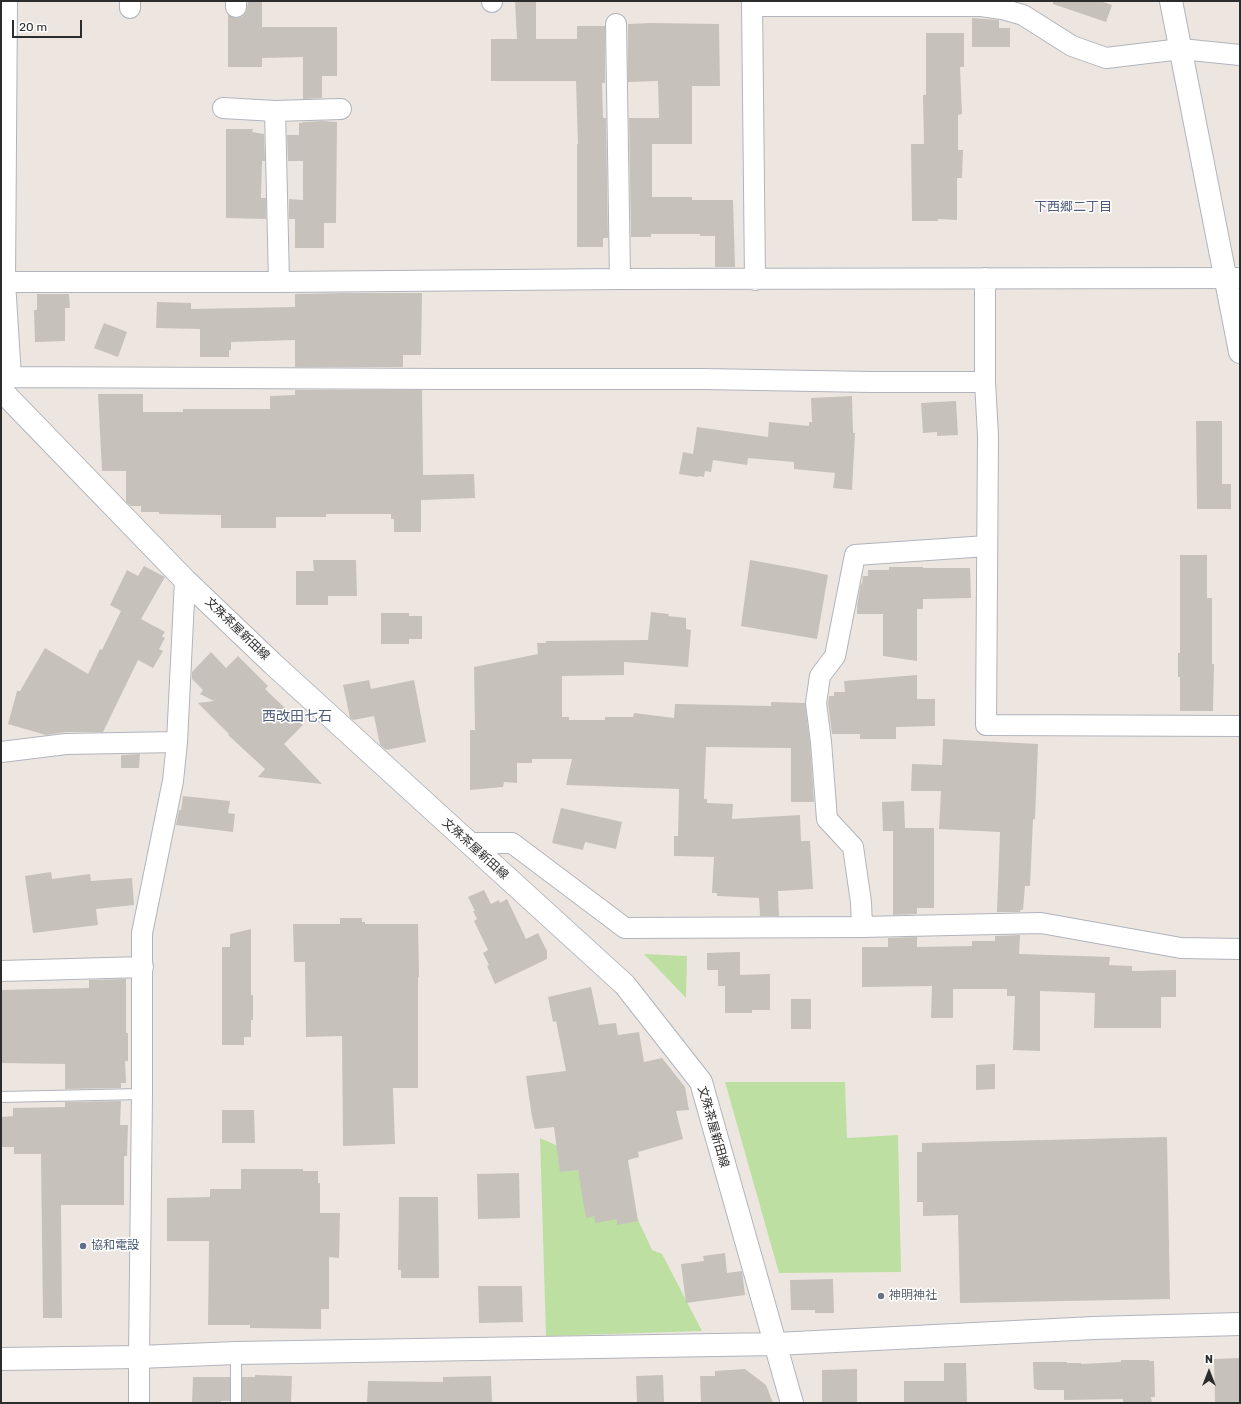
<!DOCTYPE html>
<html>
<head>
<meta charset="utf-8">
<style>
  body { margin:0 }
  #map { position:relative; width:1241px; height:1404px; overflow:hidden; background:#ede6e0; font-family:Rubik,sans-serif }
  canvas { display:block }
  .frame { position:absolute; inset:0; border:2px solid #2c2c2c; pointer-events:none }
  .north { position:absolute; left:1189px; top:1352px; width:40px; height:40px; -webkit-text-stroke:3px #fff; paint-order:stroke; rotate:0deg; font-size:11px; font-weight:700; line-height:16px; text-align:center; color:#2c2c2c }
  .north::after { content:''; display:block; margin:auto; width:14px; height:18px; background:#2c2c2c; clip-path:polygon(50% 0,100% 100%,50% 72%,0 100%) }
  .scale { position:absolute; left:12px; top:20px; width:70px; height:18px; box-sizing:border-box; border:2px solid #2c2c2c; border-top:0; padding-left:5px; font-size:12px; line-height:14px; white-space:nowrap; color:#2c2c2c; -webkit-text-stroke:3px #fff; paint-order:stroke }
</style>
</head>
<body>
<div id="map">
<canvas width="1241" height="1404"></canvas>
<div class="frame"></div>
<div class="north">N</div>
<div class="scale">20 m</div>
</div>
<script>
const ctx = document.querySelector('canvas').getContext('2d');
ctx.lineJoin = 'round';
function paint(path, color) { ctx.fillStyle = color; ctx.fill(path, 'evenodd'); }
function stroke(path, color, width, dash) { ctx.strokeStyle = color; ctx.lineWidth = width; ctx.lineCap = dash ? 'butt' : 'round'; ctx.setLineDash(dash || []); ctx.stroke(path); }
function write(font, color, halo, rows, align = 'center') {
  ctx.font = font + ' Rubik,"Noto Sans JP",sans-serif'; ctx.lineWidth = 3; ctx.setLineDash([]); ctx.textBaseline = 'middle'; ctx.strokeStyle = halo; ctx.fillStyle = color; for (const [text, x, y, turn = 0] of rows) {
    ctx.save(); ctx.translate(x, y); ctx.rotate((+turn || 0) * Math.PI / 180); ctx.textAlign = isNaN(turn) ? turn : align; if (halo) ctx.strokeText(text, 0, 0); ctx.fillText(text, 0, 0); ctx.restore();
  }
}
paint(new Path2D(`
  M 644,954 L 687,956 L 686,998 Z
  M 725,1082 L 845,1082 L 847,1138 L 898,1135 L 901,1272 L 779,1273 Z
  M 540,1138 L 567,1150 L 635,1213 L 652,1250 L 662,1254 L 702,1331 L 546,1336 Z`), '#bddfa1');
paint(new Path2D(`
  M 515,1 L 536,1 L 536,39 L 577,39 L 577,26 L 605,26 L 605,83 L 602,83 L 603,118 L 606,118 L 608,238 L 603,238 L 603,247 L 577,247 L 577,144 L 578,144 L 576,81 L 491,81 L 491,39 L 517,39 Z
  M 1053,1 L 1100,1 L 1112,5 L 1106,22 L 1053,4 Z
  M 248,2 L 262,2 L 262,27 L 337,27 L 337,76 L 322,76 L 322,98 L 303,99 L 303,57 L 262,58 L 262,67 L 228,67 L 228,15 L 236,18 L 242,17 L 246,12 Z
  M 972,18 L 999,20 L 999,28 L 1010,28 L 1010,47 L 972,47 Z
  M 650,23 L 719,24 L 720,86 L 692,86 L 692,144 L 652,144 L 652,197 L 692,197 L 692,200 L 733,200 L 735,267 L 715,267 L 715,236 L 700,236 L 700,234 L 651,234 L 651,237 L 631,237 L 629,118 L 659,118 L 658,81 L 628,82 L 628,24 Z
  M 926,33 L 964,33 L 964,67 L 960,67 L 962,114 L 958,115 L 958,150 L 963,150 L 962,178 L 957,178 L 957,220 L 938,219 L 938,221 L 912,221 L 911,144 L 924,144 L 923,95 L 926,95 Z
  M 322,121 L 337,122 L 336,223 L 324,223 L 324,248 L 295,248 L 295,219 L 289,219 L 289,199 L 303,200 L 303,161 L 288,161 L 287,135 L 299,135 L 299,123 L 302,123 L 303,122 Z
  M 226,129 L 253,129 L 252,132 L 264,134 L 265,161 L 262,161 L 261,198 L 266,198 L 266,219 L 226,218 Z
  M 347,293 L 422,293 L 421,355 L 403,355 L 403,367 L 295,367 L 295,340 L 231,342 L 231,350 L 229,350 L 229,357 L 200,357 L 200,329 L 156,328 L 157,302 L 191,303 L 191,309 L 295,307 L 295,294 Z
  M 37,294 L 69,294 L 70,308 L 65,308 L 65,341 L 35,342 L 34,310 L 37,310 Z
  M 104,323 L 127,332 L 118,357 L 94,348 Z
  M 295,390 L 422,390 L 423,475 L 474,474 L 475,498 L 421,500 L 421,532 L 394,532 L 394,519 L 391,519 L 391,514 L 326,514 L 326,517 L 276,517 L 276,528 L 221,528 L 221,515 L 159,514 L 159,512 L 141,512 L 141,506 L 131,506 L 126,502 L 126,471 L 102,471 L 98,394 L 143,394 L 143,412 L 183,412 L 183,409 L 270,409 L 270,396 L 295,395 Z
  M 852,396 L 853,433 L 855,433 L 852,490 L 833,488 L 835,473 L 794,469 L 794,462 L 748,458 L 747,465 L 713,460 L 711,472 L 705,471 L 704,477 L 698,476 L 698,477 L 679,474 L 683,452 L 693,454 L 697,427 L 768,437 L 769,422 L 809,426 L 809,422 L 812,422 L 811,398 Z
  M 956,401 L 958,435 L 937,436 L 937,432 L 923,433 L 921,403 Z
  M 1196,421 L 1222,421 L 1222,484 L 1231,484 L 1231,509 L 1197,509 Z
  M 1180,555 L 1207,555 L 1207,598 L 1212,598 L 1212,664 L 1214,664 L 1213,711 L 1180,711 L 1180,677 L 1178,677 L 1178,653 L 1180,653 Z
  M 313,560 L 356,560 L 357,596 L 328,596 L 328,605 L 296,605 L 296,571 L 314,571 Z
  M 750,560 L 800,569 L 828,575 L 817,639 L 741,626 Z
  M 144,566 L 165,577 L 141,619 L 165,632 L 162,636 L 165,638 L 159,649 L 163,651 L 153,668 L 138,660 L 103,732 L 66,732 L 46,735 L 8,724 L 17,691 L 20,691 L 45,648 L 88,674 L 100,649 L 102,650 L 121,611 L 110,605 L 127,570 L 138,576 Z
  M 889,567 L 923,567 L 923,568 L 970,568 L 971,598 L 923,599 L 923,609 L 917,609 L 917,661 L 883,656 L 883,614 L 857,614 L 857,606 L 861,583 L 862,584 L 863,576 L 868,576 L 868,570 L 889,570 Z
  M 651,612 L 669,614 L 668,616 L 686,618 L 686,629 L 691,630 L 688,667 L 624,662 L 624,675 L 562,676 L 562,717 L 569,717 L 569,720 L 605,720 L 605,717 L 633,717 L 634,713 L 674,718 L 675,704 L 771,706 L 771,702 L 805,703 L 810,743 L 814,802 L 791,802 L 791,748 L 706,747 L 704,799 L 707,799 L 707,803 L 733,804 L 732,819 L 800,815 L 801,841 L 810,841 L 813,889 L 778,891 L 779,916 L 760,916 L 759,898 L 717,896 L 717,893 L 712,893 L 714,857 L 674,856 L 674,836 L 678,836 L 679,789 L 566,785 L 572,759 L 532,759 L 532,763 L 517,763 L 517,783 L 504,782 L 503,787 L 470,790 L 470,730 L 475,730 L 474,667 L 538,654 L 537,643 L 546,643 L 546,641 L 648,640 Z
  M 381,613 L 409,613 L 409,616 L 422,616 L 422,639 L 409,639 L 409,644 L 381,644 Z
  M 211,652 L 226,668 L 238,656 L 268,686 L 265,689 L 303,725 L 284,744 L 322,784 L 258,777 L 265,769 L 228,735 L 229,734 L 198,703 L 214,701 L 200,694 L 203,690 L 192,679 L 192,672 Z
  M 917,675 L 917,699 L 935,699 L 935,726 L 896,727 L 896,739 L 860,739 L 860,734 L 832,734 L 828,703 L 829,696 L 834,696 L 834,692 L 845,692 L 844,681 Z
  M 369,680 L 371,689 L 414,680 L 426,742 L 386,750 L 380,745 L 374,716 L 353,720 L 350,718 L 343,685 Z
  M 943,739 L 1038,744 L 1035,819 L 1033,819 L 1030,886 L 1025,886 L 1023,910 L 1020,910 L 1020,912 L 997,912 L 1000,832 L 939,829 L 941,791 L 911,791 L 912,764 L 942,765 Z
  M 140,754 L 139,768 L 121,768 L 121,755 Z
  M 183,796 L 230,801 L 228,813 L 235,814 L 233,832 L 176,825 L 179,810 L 181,810 Z
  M 904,801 L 905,828 L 934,828 L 934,908 L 917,908 L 917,914 L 893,915 L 893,831 L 883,831 L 882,802 Z
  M 561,808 L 622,822 L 616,849 L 585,842 L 583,850 L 552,843 Z
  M 51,872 L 52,879 L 90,874 L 91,881 L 132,878 L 134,905 L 96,909 L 98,925 L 33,933 L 25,876 Z
  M 484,890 L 491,904 L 499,900 L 500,903 L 507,899 L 526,939 L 538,933 L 547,951 L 547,959 L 495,984 L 487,966 L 489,965 L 483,953 L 488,950 L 474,921 L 477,919 L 473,911 L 475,911 L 468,897 Z
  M 340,918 L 362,918 L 362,922 L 365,922 L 365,924 L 418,924 L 419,977 L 418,977 L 418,1088 L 393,1088 L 395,1144 L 343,1146 L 342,1036 L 306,1037 L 305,962 L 294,962 L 293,924 L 340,924 Z
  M 251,929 L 251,995 L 253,995 L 253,1020 L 251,1020 L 251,1037 L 244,1037 L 244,1045 L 222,1045 L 222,947 L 230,947 L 230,934 Z
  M 1020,935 L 1019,954 L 1110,957 L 1109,965 L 1132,966 L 1132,971 L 1176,970 L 1176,997 L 1161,997 L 1161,1028 L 1094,1028 L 1095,993 L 1040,991 L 1040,1051 L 1013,1050 L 1015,996 L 1007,996 L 1007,989 L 953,989 L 953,1018 L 931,1018 L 932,986 L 862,987 L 862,947 L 888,947 L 888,938 L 917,937 L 917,947 L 972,946 L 972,941 L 995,941 L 995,936 Z
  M 740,952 L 740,975 L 770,974 L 770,1010 L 752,1010 L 752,1013 L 725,1013 L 725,986 L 718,986 L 718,970 L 707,970 L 707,953 Z
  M 126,979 L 126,1033 L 128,1033 L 128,1061 L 125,1061 L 126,1083 L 121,1083 L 121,1088 L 65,1089 L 65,1064 L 1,1063 L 1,990 L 89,988 L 89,980 Z
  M 591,987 L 599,1025 L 616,1023 L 618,1035 L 639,1032 L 644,1062 L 662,1058 L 685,1087 L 689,1110 L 676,1111 L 683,1139 L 638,1152 L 639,1157 L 628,1160 L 638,1221 L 617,1225 L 617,1219 L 595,1223 L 594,1216 L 586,1218 L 578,1170 L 560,1172 L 554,1127 L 535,1129 L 532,1117 L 526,1076 L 566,1071 L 556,1021 L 553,1022 L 548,997 Z
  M 791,999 L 811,999 L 811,1029 L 791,1029 Z
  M 995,1064 L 995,1089 L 976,1090 L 976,1065 Z
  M 121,1101 L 120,1125 L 128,1125 L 127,1156 L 124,1156 L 124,1205 L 61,1205 L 62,1318 L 43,1318 L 41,1154 L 14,1154 L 14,1147 L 1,1147 L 1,1117 L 13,1116 L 13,1108 L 65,1107 L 65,1102 Z
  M 222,1110 L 254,1110 L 255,1143 L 222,1143 Z
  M 1167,1137 L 1170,1299 L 960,1303 L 958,1215 L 923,1216 L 923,1202 L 917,1202 L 917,1152 L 922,1152 L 922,1143 Z
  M 241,1169 L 303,1169 L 303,1171 L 318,1171 L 318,1183 L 320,1183 L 320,1213 L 340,1213 L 339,1258 L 329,1257 L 329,1309 L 321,1309 L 321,1329 L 250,1328 L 250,1325 L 208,1325 L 209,1241 L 167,1241 L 167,1198 L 210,1197 L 210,1189 L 241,1189 Z
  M 519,1173 L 520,1218 L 478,1219 L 477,1174 Z
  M 399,1197 L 438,1197 L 439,1278 L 401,1278 L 401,1270 L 398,1270 Z
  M 725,1253 L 727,1273 L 742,1271 L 745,1295 L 686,1303 L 681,1264 L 704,1261 L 703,1256 Z
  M 833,1279 L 834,1313 L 815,1313 L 815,1310 L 791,1310 L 790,1280 Z
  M 478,1286 L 522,1286 L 523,1322 L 479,1323 Z
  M 1240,1358 L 1240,1403 L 1215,1403 L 1214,1359 Z
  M 1121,1360 L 1149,1360 L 1149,1361 L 1154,1361 L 1155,1397 L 1151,1397 L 1152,1403 L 1123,1403 L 1123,1399 L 1064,1400 L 1064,1390 L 1037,1390 L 1037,1389 L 1034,1389 L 1033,1362 L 1067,1362 L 1067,1363 L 1081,1363 L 1081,1364 L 1121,1362 Z
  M 944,1363 L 966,1363 L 967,1403 L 904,1403 L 904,1381 L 944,1381 Z
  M 745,1369 L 766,1385 L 773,1403 L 701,1403 L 700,1376 L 715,1376 L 715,1371 Z
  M 857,1369 L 857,1403 L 822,1403 L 822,1370 Z
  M 255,1375 L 292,1376 L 291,1403 L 242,1402 L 242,1377 L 255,1377 Z
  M 663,1375 L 664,1403 L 637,1403 L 636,1376 Z
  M 491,1376 L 492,1403 L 367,1403 L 368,1381 L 443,1382 L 443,1377 Z
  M 193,1377 L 230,1377 L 230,1401 L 221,1401 L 221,1403 L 192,1403 Z`), '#c6c1bb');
const lane = new Path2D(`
  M 1,1097 L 142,1094
  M 236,1403 L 236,1353`);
const street = new Path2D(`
  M 7,1 L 5,282 L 11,377
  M 130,1 L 130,8
  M 236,1 L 236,7
  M 492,1 L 492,2
  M 752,1 L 755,280
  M 752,6 L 981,6 L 1002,9 L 1023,15 L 1072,46 L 1106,58 L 1181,49 L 1240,55
  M 616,24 L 620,279
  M 223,108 L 275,111 L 341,109
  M 275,111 L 279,282
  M 985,278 L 985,382 L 988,436 L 986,725 L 1240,726
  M 5,282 L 279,282 L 620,279 L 1240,278
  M 1,382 L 11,377 L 445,379 L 703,379 L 871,382 L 985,382
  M 1,752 L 66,744 L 177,742
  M 469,843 L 512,843 L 625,928 L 862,927 L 1041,923 L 1181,948 L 1240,949
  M 862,927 L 861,902 L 853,847 L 827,819 L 821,742 L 816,703 L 820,676 L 835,656 L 855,555 L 987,546
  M 1,971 L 143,967
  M 139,1403 L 139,1357 L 142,1094 L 142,933 L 173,781 L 177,742 L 185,580`);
const secondary = new Path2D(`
  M 1171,1 L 1240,352
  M 1,390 L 185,580 L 273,664 L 625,985 L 701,1082 L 792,1403
  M 1,1359 L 139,1357 L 236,1353 L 776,1344 L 1094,1328 L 1240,1324`);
stroke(lane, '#b0b4bc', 12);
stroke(street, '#b0b4bc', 22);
stroke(secondary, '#b0b4bc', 24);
stroke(lane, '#fff', 10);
stroke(street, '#fff', 20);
stroke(secondary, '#fff', 22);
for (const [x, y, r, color] of [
  [83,1246,4,"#5c6f8a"],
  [881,1296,4,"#6b7280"]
]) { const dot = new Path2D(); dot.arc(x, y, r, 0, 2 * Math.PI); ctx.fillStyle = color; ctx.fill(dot); stroke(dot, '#fff', 1.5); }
write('12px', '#2c2c2c', '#fff', [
  ["文殊茶屋新田線",237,629,44],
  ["文殊茶屋新田線",475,849,42],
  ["文殊茶屋新田線",713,1127,74]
]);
write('12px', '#4e5e75', '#fff', [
  ["協和電設",91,1246]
], 'left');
write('12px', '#5b616d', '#fff', [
  ["神明神社",889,1296]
], 'left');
write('13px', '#505c7a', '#fff', [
  ["下西郷二丁目",1073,207]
]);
write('14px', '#505c7a', '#fff', [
  ["西改田七石",297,717]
]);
</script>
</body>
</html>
